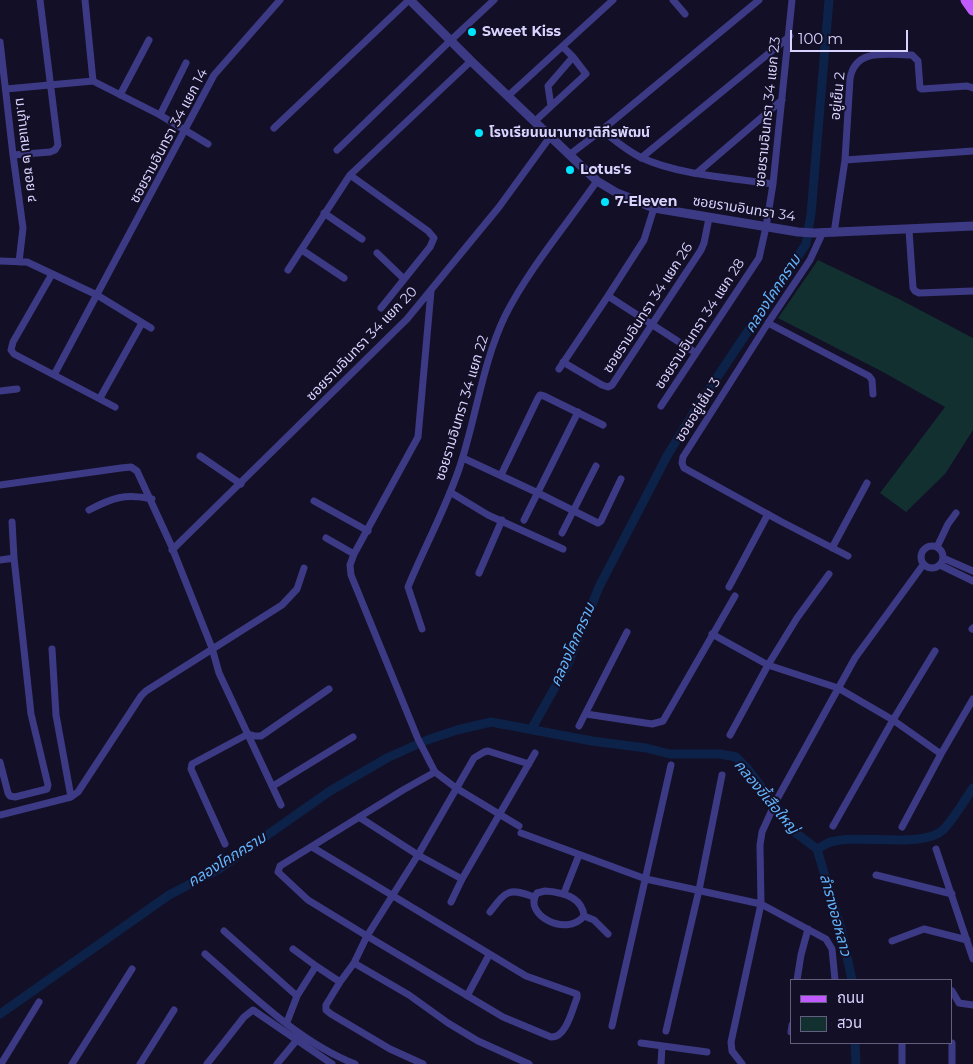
<!DOCTYPE html>
<html>
<head>
<meta charset="utf-8">
<style>
  body { margin:0 }
  #map { position:relative; width:973px; height:1064px; overflow:hidden; background:#130f26; font-family:Montserrat,"Noto Sans Thai",sans-serif }
  canvas { display:block }
  .legend { position:absolute; left:790px; top:979px; width:162px; height:65px; box-sizing:border-box; background:#130f26; border:1px solid #625e7d; margin:0; padding:6px 9px; list-style:none; font-size:15px; color:#d9d4ff }
  .legend li { display:flex; align-items:center; gap:10px; height:25px }
  .legend b { width:25px; border:1px solid #625e7d }
  .scale { position:absolute; left:790px; top:30px; width:118px; height:22px; box-sizing:border-box; border:2px solid #d9d4ff; border-top:0; padding-left:6px; font-size:15px; line-height:18px; white-space:nowrap; color:#d9d4ff; -webkit-text-stroke:4px #130f26; paint-order:stroke }
</style>
</head>
<body>
<div id="map">
<canvas width="973" height="1064"></canvas>
<ul class="legend">
<li><b style="height:6px;background:#c25bff"></b>ถนน</li>
<li><b style="height:14px;background:#12302f"></b>สวน</li>
</ul>
<div class="scale">100 m</div>
</div>
<script>
const ctx = document.querySelector('canvas').getContext('2d');
ctx.lineJoin = 'round';
function paint(path, color) { ctx.fillStyle = color; ctx.fill(path, 'evenodd'); }
function stroke(path, color, width, dash) { ctx.strokeStyle = color; ctx.lineWidth = width; ctx.lineCap = dash ? 'butt' : 'round'; ctx.setLineDash(dash || []); ctx.stroke(path); }
function write(font, color, halo, rows, align = 'center') {
  ctx.font = font + ' Montserrat,"Noto Sans Thai",sans-serif'; ctx.lineWidth = 4; ctx.setLineDash([]); ctx.textBaseline = 'middle'; ctx.strokeStyle = halo; ctx.fillStyle = color; for (const [text, x, y, turn = 0] of rows) {
    ctx.save(); ctx.translate(x, y); ctx.rotate((+turn || 0) * Math.PI / 180); ctx.textAlign = isNaN(turn) ? turn : align; if (halo) ctx.strokeText(text, 0, 0); ctx.fillText(text, 0, 0); ctx.restore();
  }
}
paint(new Path2D(`
  M 818,260 L 899,299 L 973,338 L 973,430 L 945,474 L 906,512 L 880,493 L 945,407 L 883,372 L 778,318 Z`), '#12302f');
stroke(new Path2D(`
  M 532,728 L 567,666 L 599,587 L 667,456 L 696,409 L 806,244 L 811,214 L 829,0
  M 817,849 C 822,847 826,843 831,842 C 861,833 923,850 944,829 C 955,817 964,801 973,788
  M 817,849 L 841,929 L 852,980
  M 0,1014 L 169,895 L 219,869 L 330,791 L 387,758 L 427,740 L 457,730 L 491,722 L 592,741 L 646,748 L 670,754 L 720,754 L 736,757 L 747,768 L 796,833 L 817,849
  M 855,1043 L 856,1064`), '#0c2248', 9);
stroke(new Path2D(`
  M 85,0 L 93,81
  M 673,0 L 685,14
  M 0,42 L 13,155 L 23,228 L 19,262
  M 6,89 L 93,81 L 160,115 L 208,144
  M 120,95 L 149,40
  M 508,96 L 613,0
  M 551,106 L 548,86 L 573,57
  M 160,115 L 186,63
  M 534,122 L 586,74 L 573,57 L 563,47
  M 274,128 L 409,0
  M 602,130 C 614,140 626,150 640,157 C 677,175 733,178 773,184
  M 337,150 L 450,41 L 494,0
  M 13,155 L 50,152 L 55,150 L 58,145 L 40,0
  M 569,155 L 602,130 L 759,0
  M 641,158 L 790,36
  M 845,160 L 973,151
  M 697,173 L 782,100
  M 350,175 L 428,231 L 434,238 L 430,247 L 381,308
  M 324,213 L 362,239
  M 909,230 L 913,288 L 915,291 L 919,293 L 973,291
  M 834,233 L 845,160 L 850,79 C 855,47 888,55 912,55 L 918,61 L 920,88 L 922,89 L 967,86 L 973,88
  M 822,234 L 810,260 L 768,323 L 683,457 L 682,463 L 684,468 L 782,522 L 848,556
  M 302,250 L 344,278
  M 377,253 L 404,279
  M 0,261 L 27,262 L 97,295 L 151,328
  M 288,270 L 350,175 L 471,61
  M 52,274 L 13,342 L 11,350 L 14,354 L 115,407
  M 431,291 L 418,437 L 354,554 L 350,565 L 351,575 L 418,739 L 435,772 L 456,788 L 519,826
  M 608,296 L 696,353
  M 768,323 L 869,376 L 872,380 L 873,394
  M 563,362 L 602,385 L 608,387 L 612,385 L 701,250 L 704,243 L 709,218
  M 559,369 L 608,296 L 644,240 L 654,208
  M 54,375 L 214,75 L 280,0
  M 0,391 L 17,389
  M 100,398 L 142,323
  M 661,406 L 759,258 L 766,227 L 773,184 L 792,0
  M 200,456 L 241,484
  M 463,458 L 538,493 L 598,523 L 601,521 L 621,479
  M 501,475 L 538,398 L 540,395 L 544,396 L 603,425
  M 0,485 L 121,468 L 131,467 L 137,471 L 171,545 L 212,648 L 219,673 L 281,805
  M 450,492 L 488,515 L 563,549
  M 314,501 L 368,531
  M 89,510 C 112,498 125,493 152,499
  M 524,520 L 578,412
  M 562,533 L 596,466
  M 326,538 L 354,554
  M921 557a11 11 0 1 1 22 0a11 11 0 1 1-22 0Z
  M 937,547 L 948,524 L 956,513
  M 832,548 L 867,483
  M 172,550 L 407,319 L 499,207 L 550,137
  M 943,558 L 973,571
  M 0,560 L 14,558
  M 940,565 L 973,581
  M 479,573 L 502,520
  M 729,587 L 768,514
  M 422,629 L 408,587 C 424,548 445,510 459,469 C 476,419 482,364 505,316 C 528,270 567,224 597,181
  M 972,629 L 973,628
  M 712,634 L 768,665 L 838,688 L 893,720 L 941,754
  M 52,649 L 56,715 L 71,797
  M 586,714 L 652,724 L 663,721 L 735,596
  M 579,726 L 627,632
  M 730,735 L 768,665 L 797,618 L 829,574
  M 0,762 L 8,793 L 10,796 L 15,797 L 47,789 L 48,785 L 31,714 L 14,558 L 12,522
  M 273,786 L 353,737
  M 0,815 L 71,797 L 78,792 L 141,696 L 146,691 L 282,605 L 297,589 L 304,568
  M 359,817 L 418,855 L 462,879
  M 833,826 L 893,720 L 935,651
  M 902,827 L 941,754 L 973,699
  M 521,833 L 646,879 L 761,904 L 826,939 L 832,949 L 835,980
  M 225,844 L 191,769 L 192,764 L 248,734 L 255,736 L 261,736 L 329,689
  M 312,847 L 526,976 L 577,994 L 577,998 C 572,1010 566,1038 551,1037 L 503,1017 L 367,936 L 308,900 L 278,872 L 280,866 L 403,790 L 435,772
  M 936,849 L 973,959
  M 876,875 L 952,894
  M 545,891 C 561,892 582,896 584,916 C 566,938 522,914 537,893 Z
  M 564,893 L 579,855
  M 451,902 L 462,879 L 535,753
  M 490,912 C 506,891 508,887 534,897
  M 584,916 L 594,920 L 608,934
  M 224,931 L 297,996
  M 892,941 L 924,929 L 967,940
  M 293,949 L 316,966 L 340,982
  M 205,954 C 250,993 300,1043 355,1064
  M 354,963 L 409,995 L 448,1023 L 478,1041 L 529,1064
  M 797,980 L 801,955 L 808,929
  M 952,991 L 959,1003 L 973,1005
  M 467,996 L 489,955
  M 287,1022 L 297,996 L 316,966
  M 612,1026 L 671,765
  M 666,1031 L 699,890 L 722,775
  M 791,1032 L 792,1025
  M 641,1043 L 707,1052
  M 902,1043 L 902,1064
  M 952,1043 L 952,1064
  M 1,1064 L 39,1002
  M 72,1064 L 132,969
  M 140,1064 L 174,1010
  M 207,1064 L 244,1017 L 253,1010 L 332,1064
  M 277,1064 L 296,1041
  M 423,1064 L 390,1049 L 331,1014 L 326,1010 L 326,1005 L 340,982 L 354,963 L 367,936 L 418,855 L 474,758 L 484,752 L 488,751 L 529,764
  M 661,1064 L 662,1047
  M 742,1064 L 732,1051 L 731,1042 L 761,904 L 760,845 L 762,832 L 776,801 L 855,658 L 923,565`), '#3d3a85', 7);
stroke(new Path2D(`
  M 410,0 L 471,61 L 597,181 L 617,193 L 654,208 L 798,232 L 814,233 L 973,226`), '#3d3a85', 9);
stroke(new Path2D(`
  M 966,0 L 973,10`), '#c25bff', 11);
for (const [x, y, r, color] of [
  [472,32,5,"#00e5ff"],
  [479,133,5,"#00e5ff"],
  [570,170,5,"#00e5ff"],
  [605,202,5,"#00e5ff"]
]) { const dot = new Path2D(); dot.arc(x, y, r, 0, 2 * Math.PI); ctx.fillStyle = color; ctx.fill(dot); stroke(dot, '#130f26', 2); }
write('bold 14px', '#d9d4ff', '#130f26', [
  ["Sweet Kiss",482,32],
  ["โรงเรียนนนานาชาติกีรพัฒน์",489,133],
  ["Lotus's",580,170],
  ["7-Eleven",615,202]
], 'left');
write('14px', '#d9d4ff', '#130f26', [
  ["อยู่เย็น 2",838,96,-84],
  ["ซอยรามอินทรา 34 แยก 23",768,112,-84],
  ["ซอยรามอินทรา 34 แยก 14",169,136,-62],
  ["ม.เก้าแสน ๒ ซอย ๔",26,150,83],
  ["ซอยรามอินทรา 34",744,209,9],
  ["ซอยรามอินทรา 34 แยก 26",648,308,-57],
  ["ซอยรามอินทรา 34 แยก 28",700,324,-57],
  ["ซอยรามอินทรา 34 แยก 20",362,344,-46],
  ["ซอยรามอินทรา 34 แยก 22",462,408,-73],
  ["ซอยอยู่เย็น 3",698,410,-58]
]);
write('italic 15px', '#62b6ff', '#130f26', [
  ["คลองโคกคราม",773,294,-57],
  ["คลองโคกคราม",573,645,-66],
  ["คลองขี้เสือใหญ่",766,797,50],
  ["คลองโคกคราม",227,860,-32],
  ["ลำรางออหลาว",835,915,75]
]);
</script>
</body>
</html>
